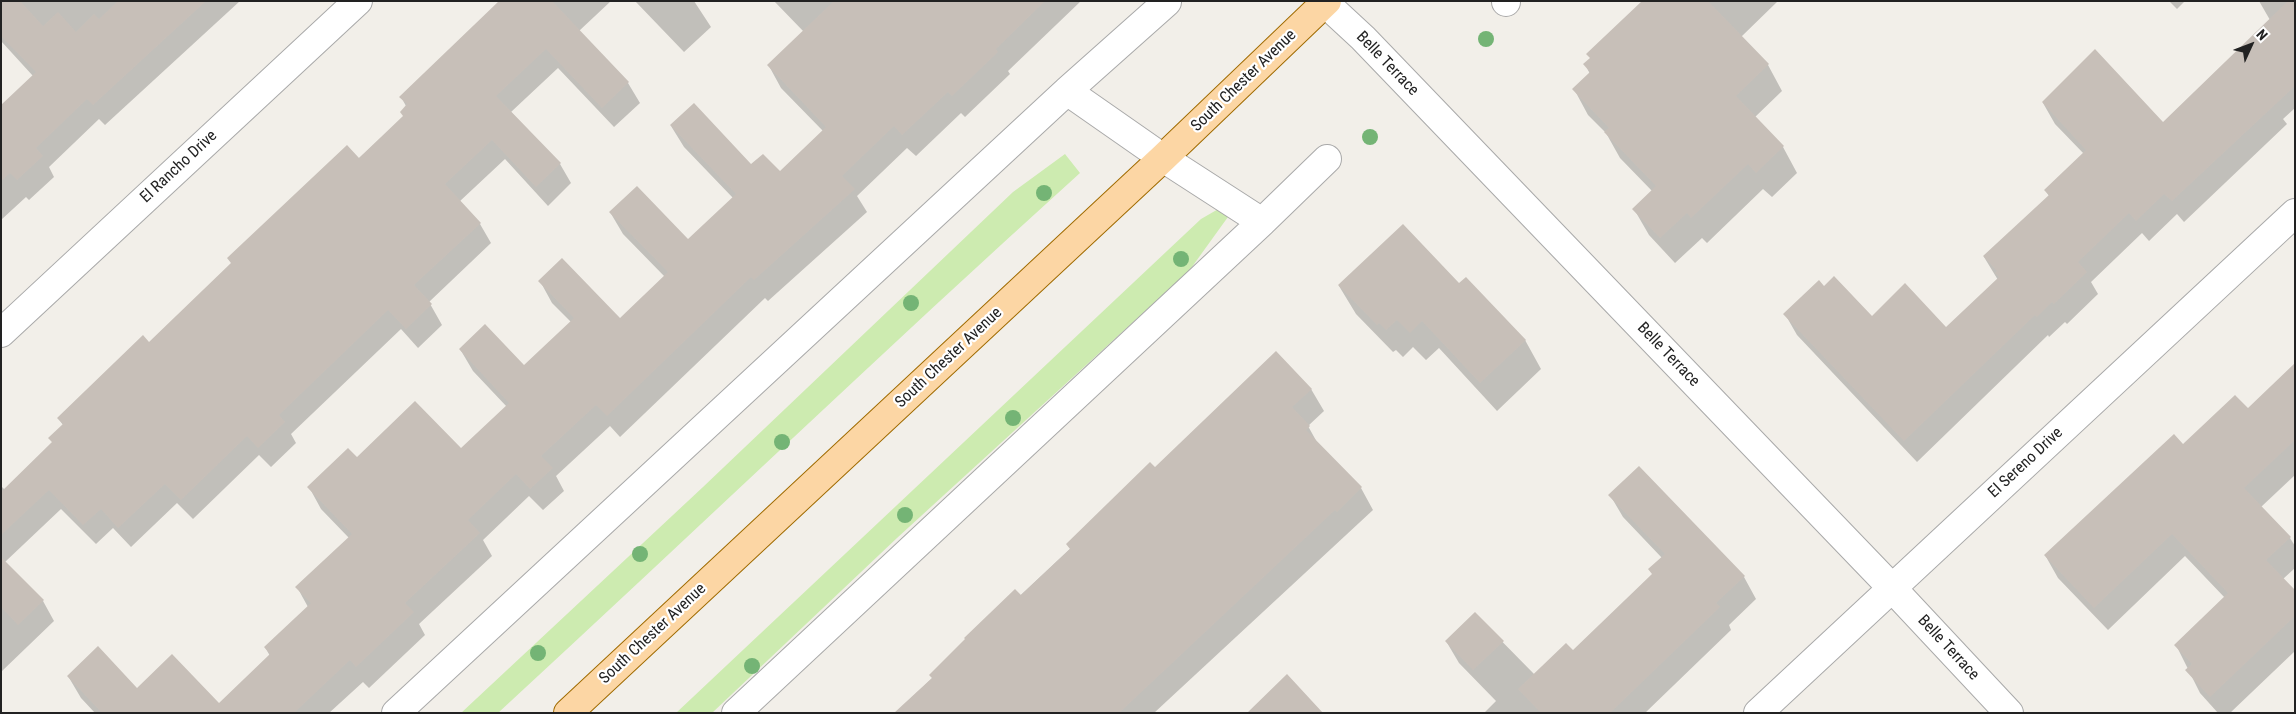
<!DOCTYPE html>
<html>
<head>
<meta charset="utf-8">
<style>
  body { margin:0 }
  #map { position:relative; width:2296px; height:714px; overflow:hidden; background:#f2efe9; font-family:"Roboto Condensed",sans-serif }
  canvas { display:block }
  .frame { position:absolute; inset:0; border:2px solid #222; pointer-events:none }
  .north { position:absolute; left:2226px; top:20px; width:50px; height:50px; -webkit-text-stroke:4px #fff; paint-order:stroke; rotate:47deg; font-size:14px; font-weight:700; line-height:20px; text-align:center; color:#222 }
  .north::after { content:''; display:block; margin:auto; width:18px; height:22px; background:#222; clip-path:polygon(50% 0,100% 100%,50% 72%,0 100%) }
</style>
</head>
<body>
<div id="map">
<canvas width="2296" height="714"></canvas>
<div class="frame"></div>
<div class="north">N</div>
</div>
<script>
const ctx = document.querySelector('canvas').getContext('2d');
ctx.lineJoin = 'round';
function paint(path, color) { ctx.fillStyle = color; ctx.fill(path, 'evenodd'); }
function stroke(path, color, width, dash) { ctx.strokeStyle = color; ctx.lineWidth = width; ctx.lineCap = dash ? 'butt' : 'round'; ctx.setLineDash(dash || []); ctx.stroke(path); }
function write(font, color, halo, rows, align = 'center') {
  ctx.font = font + ' "Roboto Condensed",sans-serif'; ctx.lineWidth = 4.5; ctx.setLineDash([]); ctx.textBaseline = 'middle'; ctx.strokeStyle = halo; ctx.fillStyle = color; for (const [text, x, y, turn = 0] of rows) {
    ctx.save(); ctx.translate(x, y); ctx.rotate((+turn || 0) * Math.PI / 180); ctx.textAlign = isNaN(turn) ? turn : align; if (halo) ctx.strokeText(text, 0, 0); ctx.fillText(text, 0, 0); ctx.restore();
  }
}
paint(new Path2D(`
  M 1065,154 L 1080,173 C 883,351 692,534 498,713 L 461,713 L 703,487 L 1013,192 Z
  M 1227,204 L 1233,210 L 1189,271 L 897,538 L 712,713 L 676,713 L 1201,219 Z`), '#cdebb0');
paint(new Path2D(`
  M 15,1 L 240,1 L 105,125 L 99,119 L 49,167 L 54,177 L 29,200 L 26,197 L 1,220 L 1,107 L 33,76 L 1,41 L 1,14 Z
  M 500,1 L 611,1 L 579,31 L 628,83 L 640,103 L 614,127 L 558,68 L 511,112 L 560,164 L 571,183 L 548,206 L 505,159 L 459,202 L 480,224 L 491,243 L 429,302 L 442,325 L 418,348 L 401,329 L 291,434 L 296,443 L 271,467 L 259,455 L 193,519 L 177,503 L 131,547 L 113,528 L 96,544 L 61,509 L 5,562 L 43,601 L 54,621 L 1,672 L 1,486 L 5,490 L 53,443 L 49,438 L 63,425 L 58,418 L 149,343 L 232,264 L 228,258 L 358,159 L 404,117 L 406,106 L 401,97 Z
  M 635,1 L 694,1 L 711,27 L 684,52 Z
  M 774,1 L 1081,1 L 1008,71 L 1010,74 L 965,117 L 961,113 L 916,156 L 907,148 L 857,196 L 867,212 L 768,301 L 765,298 L 620,437 L 610,426 L 556,476 L 564,491 L 543,510 L 529,496 L 483,540 L 492,556 L 419,624 L 425,635 L 369,688 L 363,682 L 329,713 L 95,713 L 81,698 L 68,676 L 219,705 L 270,656 L 265,647 L 308,607 L 297,587 L 349,538 L 321,509 L 309,487 L 357,459 L 461,450 L 507,407 L 473,371 L 460,349 L 524,367 L 571,322 L 552,303 L 540,281 L 620,320 L 665,277 L 623,234 L 610,212 L 688,241 L 733,198 L 684,147 L 671,126 L 751,166 L 780,173 L 823,131 L 781,88 L 769,66 L 804,32 Z
  M 1643,1 L 1778,1 L 1741,37 L 1768,65 L 1782,91 L 1754,118 L 1783,147 L 1797,173 L 1772,197 L 1763,189 L 1707,243 L 1702,238 L 1675,263 L 1649,235 L 1634,209 L 1653,192 L 1620,158 L 1606,133 L 1588,115 L 1574,89 L 1590,74 L 1585,64 Z
  M 2169,1 L 2185,1 L 2177,9 Z
  M 2259,1 L 2295,1 L 2295,108 L 2283,119 L 2287,124 L 2184,222 L 2177,214 L 2149,241 L 2142,233 L 2091,282 L 2098,294 L 2067,324 L 2065,322 L 2049,337 L 2048,335 L 1917,462 L 1797,335 L 1785,314 L 1824,288 L 1871,318 L 1946,329 L 1998,280 L 1984,257 L 2049,196 L 2045,190 L 2084,154 L 2055,124 L 2043,103 L 2163,124 L 2270,20 Z
  M 1459,285 L 1525,340 L 1541,369 L 1497,411 L 1439,348 L 1426,360 L 1413,347 L 1403,357 L 1396,350 L 1393,352 L 1356,314 L 1339,286 Z
  M 2295,365 L 2295,475 L 2261,507 L 2290,538 L 2295,546 L 2295,568 L 2283,579 L 2295,592 L 2295,651 L 2230,713 L 2218,713 L 2200,693 L 2176,645 L 2225,598 L 2185,556 L 2108,630 L 2058,578 L 2045,555 L 2183,446 L 2248,410 Z
  M 1311,389 L 1324,411 L 1308,426 L 1318,444 L 1361,488 L 1373,510 L 1154,713 L 895,713 L 1155,469 Z
  M 1610,495 L 1744,577 L 1756,599 L 1729,625 L 1731,630 L 1645,713 L 1484,713 L 1496,701 L 1459,663 L 1446,641 L 1475,614 L 1535,675 L 1573,652 L 1653,575 L 1662,558 L 1623,517 Z`), '#0003');
paint(new Path2D(`
  M 1,1 L 20,1 L 43,26 L 58,12 L 76,32 L 94,14 L 99,19 L 118,1 L 206,1 L 93,105 L 87,99 L 36,148 L 43,156 L 17,180 L 10,173 L 1,181 L 1,105 L 36,72 L 1,36 Z
  M 499,1 L 552,1 L 629,82 L 602,108 L 546,49 L 496,96 L 561,163 L 536,187 L 492,140 L 445,184 L 481,223 L 414,285 L 432,304 L 406,329 L 388,310 L 279,415 L 285,422 L 258,448 L 247,436 L 181,500 L 165,484 L 118,528 L 101,509 L 83,525 L 49,490 L 1,535 L 1,492 L 52,442 L 48,438 L 63,424 L 57,418 L 143,335 L 149,342 L 231,263 L 227,258 L 347,145 L 359,158 L 403,116 L 400,112 L 407,104 L 399,97 Z
  M 834,1 L 1045,1 L 996,49 L 998,52 L 952,96 L 948,92 L 902,135 L 894,126 L 842,176 L 855,189 L 754,280 L 751,277 L 607,416 L 596,405 L 541,456 L 553,468 L 530,489 L 516,474 L 468,520 L 480,533 L 405,603 L 414,612 L 356,667 L 350,660 L 294,713 L 102,713 L 67,676 L 98,646 L 137,688 L 172,654 L 219,703 L 270,654 L 264,647 L 311,603 L 295,587 L 352,534 L 307,487 L 348,448 L 357,457 L 415,401 L 461,448 L 509,403 L 459,349 L 485,324 L 524,365 L 574,318 L 538,281 L 562,258 L 620,318 L 668,272 L 609,212 L 637,186 L 688,239 L 736,194 L 670,125 L 694,103 L 751,164 L 763,154 L 780,171 L 826,127 L 767,65 Z
  M 1642,1 L 1708,1 L 1769,64 L 1736,96 L 1784,146 L 1756,173 L 1748,164 L 1691,218 L 1687,213 L 1660,238 L 1632,209 L 1656,186 L 1604,132 L 1609,128 L 1572,89 L 1590,72 L 1583,64 L 1590,58 L 1586,54 Z
  M 2288,1 L 2295,1 L 2295,86 L 2172,201 L 2164,194 L 2136,221 L 2129,213 L 2078,262 L 2087,272 L 2054,304 L 2052,302 L 2037,317 L 2035,315 L 1904,441 L 1783,314 L 1819,280 L 1824,286 L 1834,276 L 1872,316 L 1905,283 L 1946,327 L 1999,277 L 1995,273 L 1997,271 L 1983,256 L 2049,195 L 2044,190 L 2086,150 L 2042,102 L 2095,49 L 2163,122 Z
  M 1403,224 L 1459,283 L 1466,277 L 1526,340 L 1480,383 L 1422,321 L 1410,333 L 1397,320 L 1386,330 L 1379,323 L 1377,325 L 1338,285 Z
  M 1276,351 L 1312,389 L 1292,407 L 1310,426 L 1306,430 L 1362,487 L 1337,512 L 1335,510 L 1119,713 L 894,713 L 932,678 L 929,675 L 965,639 L 964,638 L 1015,589 L 1021,595 L 1070,549 L 1066,544 L 1150,462 L 1155,467 Z
  M 2295,363 L 2295,440 L 2244,488 L 2291,537 L 2266,560 L 2295,590 L 2295,616 L 2210,697 L 2185,670 L 2192,664 L 2174,645 L 2228,593 L 2172,534 L 2094,608 L 2044,555 L 2174,434 L 2183,444 L 2235,395 L 2248,408 Z
  M 1639,466 L 1745,576 L 1716,603 L 1720,607 L 1610,713 L 1541,713 L 1518,689 L 1566,643 L 1573,650 L 1652,574 L 1648,569 L 1665,554 L 1608,495 Z
  M 1,557 L 44,600 L 18,625 L 1,607 Z
  M 1475,612 L 1504,641 L 1473,670 L 1445,641 Z
  M 1287,674 L 1323,713 L 1247,713 Z`), '#c7bfb8');
const minor = new Path2D(`
  M 1323,1 L 1363,38 L 1892,588 L 2009,713
  M 1506,2 L 1506,1
  M 1067,91 L 1167,2
  M 1262,222 L 1327,159
  M 1,333 L 358,1
  M 396,713 L 1067,91 L 1163,158 L 1262,222 L 736,713
  M 1758,713 L 2295,213`);
const major = new Path2D(`
  M 568,713 L 1163,158 L 1327,1`);
stroke(minor, '#a9a9a9', 30);
stroke(major, '#a06b00', 30);
stroke(minor, '#fff', 28);
stroke(major, '#fcd6a4', 28);
ctx.fillStyle = '#74b475';
for (const [x, y] of [
  [1486,39],
  [1370,137],
  [1044,193],
  [1181,259],
  [911,303],
  [1013,418],
  [782,442],
  [905,515],
  [640,554],
  [538,653],
  [752,666]
]) { ctx.beginPath(); ctx.arc(x, y, 8, 0, 2 * Math.PI); ctx.fill(); }
write('16px', '#222', '#fff', [
  ["Belle Terrace",1387,64,46],
  ["South Chester Avenue",1244,81,-44],
  ["El Rancho Drive",179,167,-43],
  ["Belle Terrace",1668,355,46],
  ["South Chester Avenue",949,358,-43],
  ["El Sereno Drive",2026,463,-43],
  ["South Chester Avenue",653,634,-43],
  ["Belle Terrace",1948,648,47]
]);
</script>
</body>
</html>
